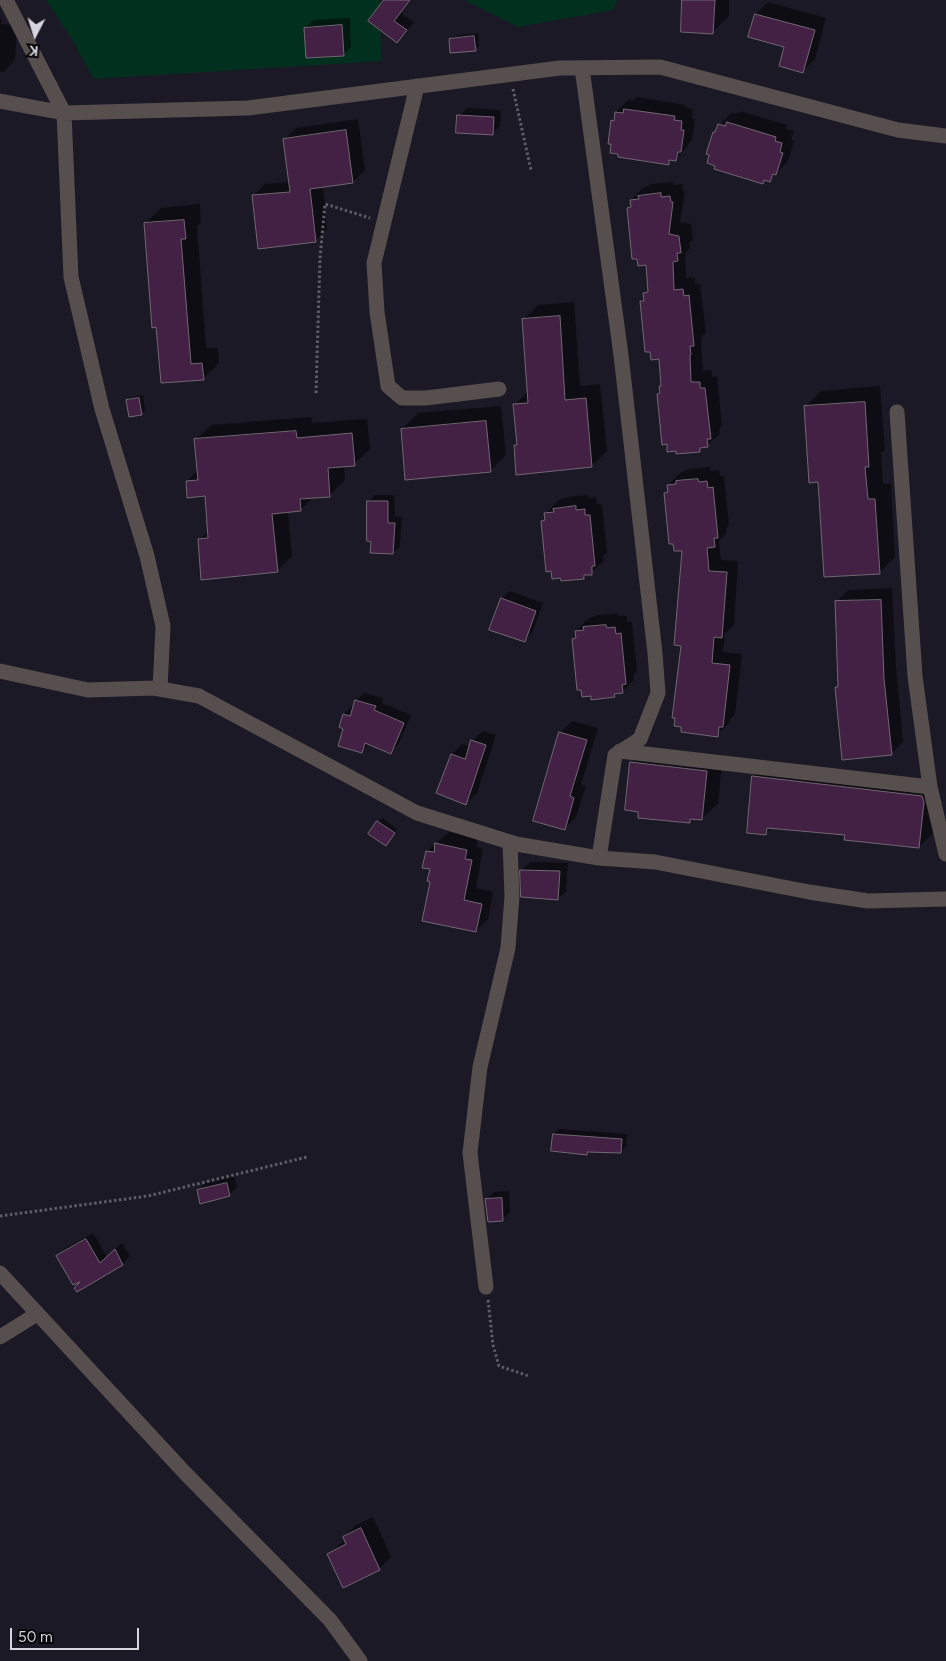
<!DOCTYPE html>
<html>
<head>
<meta charset="utf-8">
<style>
  body { margin:0 }
  #map { position:relative; width:946px; height:1661px; overflow:hidden; background:#1b1925; font-family:Figtree,sans-serif }
  canvas { display:block }
  .north { position:absolute; left:10px; top:10px; width:50px; height:50px; -webkit-text-stroke:4px #060509; paint-order:stroke; rotate:185deg; font-size:14px; font-weight:700; line-height:20px; text-align:center; color:#d6d5dd }
  .north::after { content:''; display:block; margin:auto; width:18px; height:22px; background:#d6d5dd; clip-path:polygon(50% 0,100% 100%,50% 72%,0 100%) }
  .scale { position:absolute; left:10px; top:1628px; width:129px; height:22px; box-sizing:border-box; border:2px solid #d6d5dd; border-top:0; padding-left:6px; font-size:15px; line-height:18px; white-space:nowrap; color:#d6d5dd; -webkit-text-stroke:4px #060509; paint-order:stroke }
</style>
</head>
<body>
<div id="map">
<canvas width="946" height="1661"></canvas>
<div class="north">K</div>
<div class="scale">50 m</div>
</div>
<script>
const ctx = document.querySelector('canvas').getContext('2d');
ctx.lineJoin = 'round';
function paint(path, color) { ctx.fillStyle = color; ctx.fill(path, 'evenodd'); }
function stroke(path, color, width, dash) { ctx.strokeStyle = color; ctx.lineWidth = width; ctx.lineCap = dash ? 'butt' : 'round'; ctx.setLineDash(dash || []); ctx.stroke(path); }
paint(new Path2D(`
  M 46,0 L 380,0 L 381,61 L 93,79 L 73,41 Z
  M 464,0 L 617,0 L 613,10 L 518,27 Z`), '#02301f');
paint(new Path2D(`
  M 385,0 L 411,0 L 401,13 L 414,22 L 397,41 Z
  M 683,0 L 729,0 L 729,16 L 713,32 Z
  M 768,2 L 826,18 L 815,59 L 803,71 L 786,46 L 756,14 Z
  M 350,18 L 351,47 L 343,55 L 305,28 L 313,20 Z
  M 0,19 L 2,19 L 1,24 L 17,25 L 15,60 L 3,72 L 0,72 Z
  M 478,33 L 479,46 L 475,50 L 450,39 L 454,36 Z
  M 637,97 L 686,105 L 686,108 L 693,109 L 692,118 L 695,119 L 692,140 L 676,160 L 672,159 L 668,163 L 612,121 L 616,112 L 628,100 L 633,101 Z
  M 467,108 L 501,110 L 500,126 L 492,134 L 459,116 Z
  M 740,111 L 787,125 L 786,129 L 794,131 L 791,140 L 794,141 L 788,161 L 770,180 L 766,179 L 762,183 L 716,165 L 714,132 L 731,113 L 736,114 ZM 722,124 L 732,127 L 722,127 Z
  M 358,119 L 365,170 L 353,182 L 323,186 L 327,229 L 315,241 L 253,196 L 265,184 L 290,182 L 284,140 L 296,128 Z
  M 673,182 L 673,185 L 682,184 L 683,191 L 685,191 L 680,222 L 691,224 L 693,239 L 689,243 L 690,248 L 685,253 L 686,278 L 695,277 L 695,284 L 700,284 L 706,333 L 702,336 L 701,343 L 703,371 L 711,370 L 712,377 L 717,376 L 722,425 L 719,429 L 720,434 L 700,451 L 658,394 L 662,384 L 661,357 L 651,351 L 641,302 L 649,288 L 648,264 L 628,208 L 632,205 L 631,200 L 643,188 L 652,184 Z
  M 200,204 L 201,222 L 197,226 L 206,348 L 218,348 L 219,363 L 203,379 L 157,326 L 145,224 L 161,208 Z
  M 574,302 L 580,386 L 600,384 L 607,451 L 592,466 L 515,446 L 518,443 L 515,405 L 528,391 L 523,320 L 538,305 Z
  M 880,386 L 885,450 L 881,453 L 883,484 L 891,483 L 895,557 L 879,573 L 819,481 L 805,407 L 821,391 Z
  M 143,395 L 145,410 L 142,413 L 127,400 L 131,397 Z
  M 501,406 L 506,455 L 490,471 L 402,429 L 418,413 Z
  M 311,417 L 312,423 L 367,419 L 370,449 L 354,464 L 344,465 L 345,480 L 330,495 L 314,497 L 300,510 L 288,511 L 292,556 L 277,571 L 199,540 L 209,530 L 206,495 L 187,481 L 198,470 L 195,440 L 211,425 Z
  M 710,467 L 710,471 L 719,470 L 720,476 L 724,476 L 729,525 L 726,528 L 726,534 L 719,541 L 721,560 L 738,561 L 734,625 L 725,633 L 723,652 L 742,654 L 735,714 L 730,719 L 729,723 L 717,735 L 682,645 L 683,549 L 665,493 L 669,490 L 668,485 L 680,473 L 689,469 Z
  M 375,495 L 394,495 L 395,516 L 402,517 L 400,546 L 393,553 L 372,540 L 368,502 Z
  M 588,495 L 588,498 L 596,497 L 597,504 L 602,504 L 607,553 L 603,556 L 604,561 L 584,578 L 543,521 L 546,518 L 546,513 L 558,501 L 567,497 Z
  M 892,588 L 896,666 L 903,742 L 891,754 L 836,688 L 839,685 L 836,602 L 848,590 Z
  M 510,591 L 543,603 L 532,633 L 524,641 L 502,599 Z
  M 618,613 L 618,616 L 627,616 L 627,622 L 632,622 L 637,671 L 634,674 L 634,680 L 622,692 L 614,696 L 573,639 L 577,636 L 576,631 L 588,619 L 597,615 Z
  M 364,693 L 383,698 L 382,703 L 411,715 L 398,745 L 390,753 L 369,744 L 362,752 L 345,728 L 344,714 L 352,706 L 354,707 L 356,701 Z
  M 572,721 L 598,728 L 581,785 L 586,786 L 576,817 L 564,829 L 560,733 Z
  M 483,731 L 496,735 L 477,793 L 466,804 L 452,754 L 462,744 L 471,747 L 472,741 Z
  M 647,747 L 723,755 L 718,803 L 702,819 L 693,818 L 690,822 L 631,763 Z
  M 767,763 L 938,787 L 933,833 L 919,847 L 846,834 L 772,827 L 765,834 L 753,777 Z
  M 382,818 L 397,829 L 390,840 L 378,822 Z
  M 449,832 L 478,838 L 476,847 L 483,848 L 476,888 L 493,892 L 488,919 L 476,931 L 432,881 L 427,851 Z
  M 530,862 L 568,863 L 566,891 L 558,899 L 522,870 Z
  M 559,1129 L 627,1134 L 626,1146 L 621,1152 L 589,1151 L 587,1154 L 554,1134 Z
  M 234,1176 L 237,1187 L 229,1195 L 198,1191 L 206,1183 Z
  M 509,1191 L 510,1212 L 502,1220 L 486,1200 L 494,1192 Z
  M 93,1233 L 107,1257 L 122,1243 L 130,1256 L 123,1264 L 77,1291 L 84,1279 L 58,1256 L 65,1249 Z
  M 373,1517 L 391,1557 L 379,1569 L 328,1554 L 345,1540 L 344,1537 L 356,1525 Z`), '#0007');
const building = new Path2D(`
  M 384,0 L 410,0 L 394,21 L 407,30 L 397,43 L 368,21 Z
  M 682,0 L 715,0 L 713,34 L 681,32 Z
  M 755,14 L 815,30 L 803,73 L 779,66 L 784,47 L 748,37 Z
  M 342,25 L 344,56 L 306,58 L 304,28 Z
  M 474,36 L 476,51 L 450,53 L 449,39 Z
  M 624,109 L 675,116 L 674,120 L 682,121 L 681,130 L 684,130 L 681,152 L 678,152 L 676,161 L 669,160 L 669,165 L 618,157 L 618,154 L 610,153 L 611,144 L 608,144 L 611,120 L 614,121 L 615,112 L 623,113 Z
  M 457,115 L 494,117 L 493,135 L 456,133 Z
  M 727,122 L 776,137 L 775,141 L 782,143 L 780,152 L 783,153 L 776,175 L 773,174 L 770,182 L 764,180 L 763,184 L 714,169 L 715,166 L 707,163 L 709,155 L 706,154 L 713,132 L 715,132 L 718,124 L 725,126 Z
  M 346,130 L 353,183 L 310,189 L 316,242 L 258,249 L 252,195 L 290,192 L 283,139 Z
  M 661,193 L 661,197 L 670,196 L 671,202 L 673,202 L 669,234 L 679,236 L 681,253 L 677,253 L 678,261 L 673,262 L 674,290 L 683,289 L 684,296 L 689,295 L 694,346 L 690,346 L 691,355 L 690,355 L 691,382 L 700,382 L 700,388 L 705,388 L 711,439 L 707,439 L 708,447 L 700,448 L 700,452 L 676,454 L 676,451 L 667,452 L 667,444 L 662,445 L 657,394 L 660,393 L 659,386 L 661,386 L 659,359 L 651,360 L 650,352 L 645,352 L 640,301 L 644,301 L 643,293 L 648,292 L 646,265 L 638,266 L 637,259 L 632,259 L 627,208 L 631,207 L 630,200 L 639,199 L 638,196 Z
  M 184,220 L 186,239 L 181,239 L 191,364 L 202,363 L 204,380 L 161,383 L 156,327 L 152,328 L 144,223 Z
  M 560,316 L 565,400 L 586,398 L 592,467 L 516,475 L 514,445 L 517,445 L 513,404 L 528,403 L 522,319 Z
  M 139,398 L 142,415 L 129,417 L 126,400 Z
  M 865,402 L 869,467 L 865,467 L 868,499 L 875,499 L 880,574 L 824,577 L 818,482 L 809,483 L 804,406 Z
  M 486,421 L 491,472 L 405,480 L 401,429 Z
  M 296,431 L 297,438 L 352,433 L 355,466 L 328,468 L 330,497 L 300,499 L 301,511 L 272,514 L 278,572 L 201,580 L 198,539 L 208,538 L 205,496 L 187,498 L 186,481 L 198,480 L 194,439 Z
  M 698,479 L 699,482 L 707,481 L 708,488 L 713,487 L 718,538 L 714,538 L 715,547 L 707,548 L 709,571 L 727,572 L 722,638 L 714,637 L 712,663 L 730,665 L 723,727 L 719,727 L 718,737 L 681,732 L 681,727 L 674,726 L 675,718 L 672,718 L 681,646 L 674,645 L 682,551 L 674,551 L 673,544 L 669,544 L 664,493 L 668,492 L 667,485 L 676,484 L 676,481 Z
  M 367,501 L 388,501 L 388,523 L 395,523 L 393,554 L 370,553 L 371,542 L 367,541 Z
  M 576,506 L 576,510 L 585,509 L 585,515 L 590,515 L 595,566 L 592,566 L 592,575 L 584,575 L 584,579 L 561,581 L 560,578 L 552,579 L 551,571 L 546,572 L 541,521 L 545,520 L 544,513 L 554,512 L 553,509 Z
  M 501,598 L 536,611 L 525,642 L 489,630 Z
  M 881,600 L 884,679 L 892,755 L 842,760 L 835,687 L 838,687 L 835,601 Z
  M 606,625 L 607,628 L 615,627 L 616,634 L 621,633 L 626,684 L 622,685 L 623,693 L 614,694 L 615,697 L 591,700 L 591,696 L 582,697 L 581,690 L 577,690 L 572,639 L 576,638 L 575,631 L 584,630 L 583,627 Z
  M 355,700 L 376,706 L 374,710 L 404,723 L 391,754 L 365,743 L 362,753 L 338,746 L 343,729 L 339,727 L 343,714 L 350,716 Z
  M 559,732 L 587,740 L 570,796 L 574,798 L 565,830 L 533,821 Z
  M 471,740 L 486,745 L 466,805 L 436,793 L 451,754 L 465,759 Z
  M 630,762 L 707,771 L 702,820 L 690,819 L 690,823 L 638,818 L 638,812 L 625,810 Z
  M 752,776 L 922,796 L 924,802 L 919,848 L 844,840 L 845,835 L 767,828 L 766,835 L 747,833 Z
  M 377,821 L 395,833 L 386,846 L 368,834 Z
  M 435,843 L 467,850 L 465,859 L 472,860 L 464,900 L 482,904 L 476,932 L 422,921 L 430,882 L 427,881 L 430,869 L 422,868 L 426,851 L 434,852 Z
  M 520,870 L 560,871 L 558,900 L 521,897 Z
  M 553,1134 L 622,1139 L 621,1153 L 587,1152 L 587,1155 L 551,1151 Z
  M 227,1183 L 230,1196 L 200,1204 L 197,1190 Z
  M 502,1198 L 503,1221 L 488,1222 L 485,1199 Z
  M 86,1239 L 100,1263 L 115,1249 L 123,1265 L 77,1292 L 74,1288 L 80,1282 L 73,1285 L 56,1256 Z
  M 361,1528 L 380,1570 L 343,1588 L 327,1554 L 346,1544 L 343,1537 Z`);
paint(building, '#422145');
stroke(building, '#726772', 1);
stroke(new Path2D(`
  M 513,89 L 531,170
  M 316,393 L 320,258 L 325,204 L 370,218
  M 0,1216 L 148,1196 L 307,1157
  M 488,1300 L 493,1345 L 499,1366 L 529,1376`), '#5e5c67', 3, [2.5, 2.5]);
stroke(new Path2D(`
  M 6,0 L 64,113 L 71,277 L 102,409 L 147,556 L 163,626 L 160,689
  M 582,68 L 621,355 L 655,653 L 658,693 L 640,739 L 615,755 L 599,858
  M 417,86 L 374,263 L 377,312 L 388,386 L 402,398 L 426,398 L 499,389
  M 0,101 L 64,113 L 248,108 L 560,68 L 660,67 L 898,130 L 946,136
  M 897,412 L 915,676 L 930,787 L 946,854
  M 0,671 L 88,690 L 154,688 L 199,696 L 417,813 L 516,844 L 599,858 L 655,862 L 809,892 L 868,901 L 946,899
  M 620,751 L 930,787
  M 0,1273 L 185,1473 L 330,1620 L 360,1661
  M 486,1287 L 470,1153 L 480,1067 L 508,948 L 512,896 L 510,842
  M 0,1337 L 37,1314`), '#564f4d', 15);
</script>
</body>
</html>
